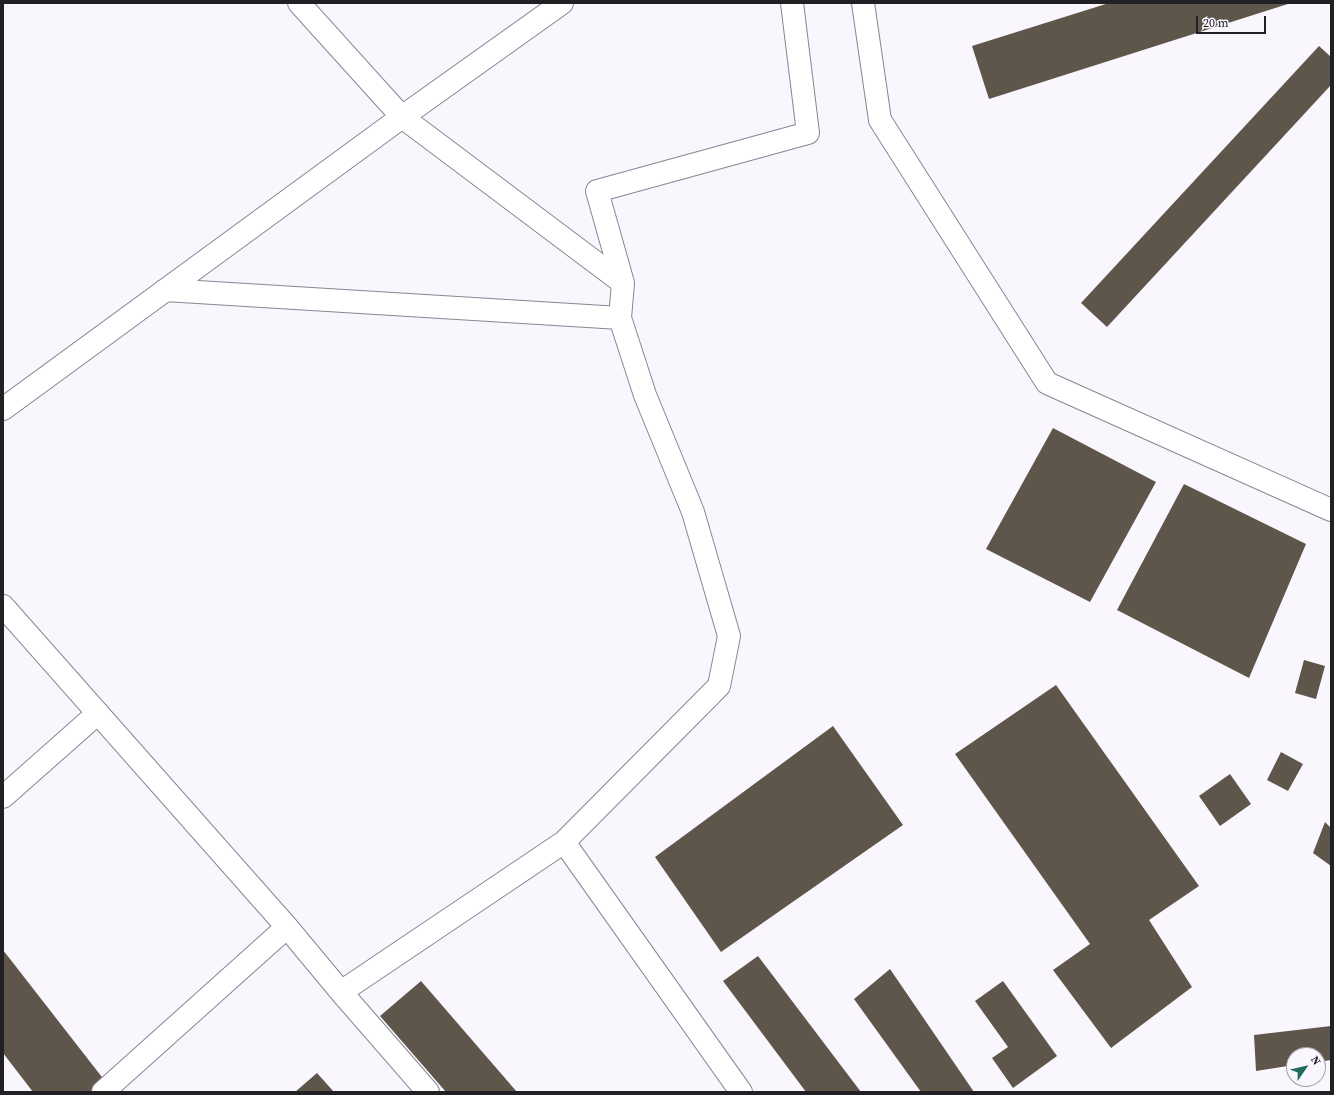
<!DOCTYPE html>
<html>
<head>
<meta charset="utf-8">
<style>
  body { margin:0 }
  #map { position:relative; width:1334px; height:1095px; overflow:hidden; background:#f9f7fd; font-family:"Source Serif 4",serif }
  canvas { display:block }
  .frame { position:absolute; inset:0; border:4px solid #212025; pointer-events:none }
  .north { position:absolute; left:1286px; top:1047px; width:40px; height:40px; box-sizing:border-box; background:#f9f7fd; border:1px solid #a3a1a7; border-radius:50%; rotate:56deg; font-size:11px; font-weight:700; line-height:16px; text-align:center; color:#212025 }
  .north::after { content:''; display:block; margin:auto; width:14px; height:18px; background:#226b62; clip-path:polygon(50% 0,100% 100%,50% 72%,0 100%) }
  .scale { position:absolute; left:1196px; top:16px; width:70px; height:18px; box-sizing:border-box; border:2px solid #212025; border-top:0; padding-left:5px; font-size:12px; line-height:14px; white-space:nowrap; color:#212025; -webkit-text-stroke:3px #f9f7fd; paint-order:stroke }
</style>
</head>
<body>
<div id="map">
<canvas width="1334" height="1095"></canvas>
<div class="frame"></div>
<div class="north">N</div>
<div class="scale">20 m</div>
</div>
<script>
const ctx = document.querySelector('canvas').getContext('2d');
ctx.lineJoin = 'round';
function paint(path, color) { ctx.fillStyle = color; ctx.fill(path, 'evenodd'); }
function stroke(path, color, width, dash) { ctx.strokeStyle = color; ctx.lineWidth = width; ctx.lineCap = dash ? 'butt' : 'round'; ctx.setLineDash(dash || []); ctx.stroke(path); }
paint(new Path2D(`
  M 1109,3 L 1291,3 L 989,99 L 972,46 Z
  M 1319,46 L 1331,57 L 1331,85 L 1107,327 L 1081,303 Z
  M 1053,428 L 1156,482 L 1090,602 L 986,549 Z
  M 1184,484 L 1306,544 L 1249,678 L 1117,610 Z
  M 1304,660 L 1325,666 L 1316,699 L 1295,693 Z
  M 1056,685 L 1199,886 L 1149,920 L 1192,987 L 1111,1048 L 1053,970 L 1090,944 L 955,754 Z
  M 833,726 L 903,825 L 721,952 L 655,857 Z
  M 1281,752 L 1303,764 L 1288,791 L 1267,780 Z
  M 1230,774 L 1251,804 L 1220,826 L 1199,796 Z
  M 1325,822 L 1331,828 L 1331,866 L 1313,853 Z
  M 3,950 L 105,1081 L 92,1092 L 33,1092 L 3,1053 Z
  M 758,956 L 861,1092 L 806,1092 L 723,981 Z
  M 890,969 L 974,1092 L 921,1092 L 854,999 Z
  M 421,981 L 517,1092 L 446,1092 L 380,1016 Z
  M 1003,981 L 1057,1056 L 1013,1088 L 992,1058 L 1008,1047 L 975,1001 Z
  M 1331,1026 L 1331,1060 L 1318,1062 L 1318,1055 L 1294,1055 L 1294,1065 L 1256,1071 L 1254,1035 Z
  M 317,1073 L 334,1092 L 295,1092 Z`), '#5e564a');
const minor = new Path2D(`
  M 863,3 L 880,120 L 1047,383 L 1331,510
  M 623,283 L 597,191 L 808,133 L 792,3
  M 165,290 L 620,318
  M 3,409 L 402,117 L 562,3
  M 3,606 L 287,927 L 341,992 L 564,842 L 719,686 L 729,636 L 693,512 L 645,395 L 620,318 L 623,283 L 402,117 L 299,3
  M 3,797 L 98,713
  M 564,842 L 741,1092
  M 341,992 L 428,1092
  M 103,1092 L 287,927`);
stroke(minor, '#898593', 24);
stroke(minor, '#fff', 22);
</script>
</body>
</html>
